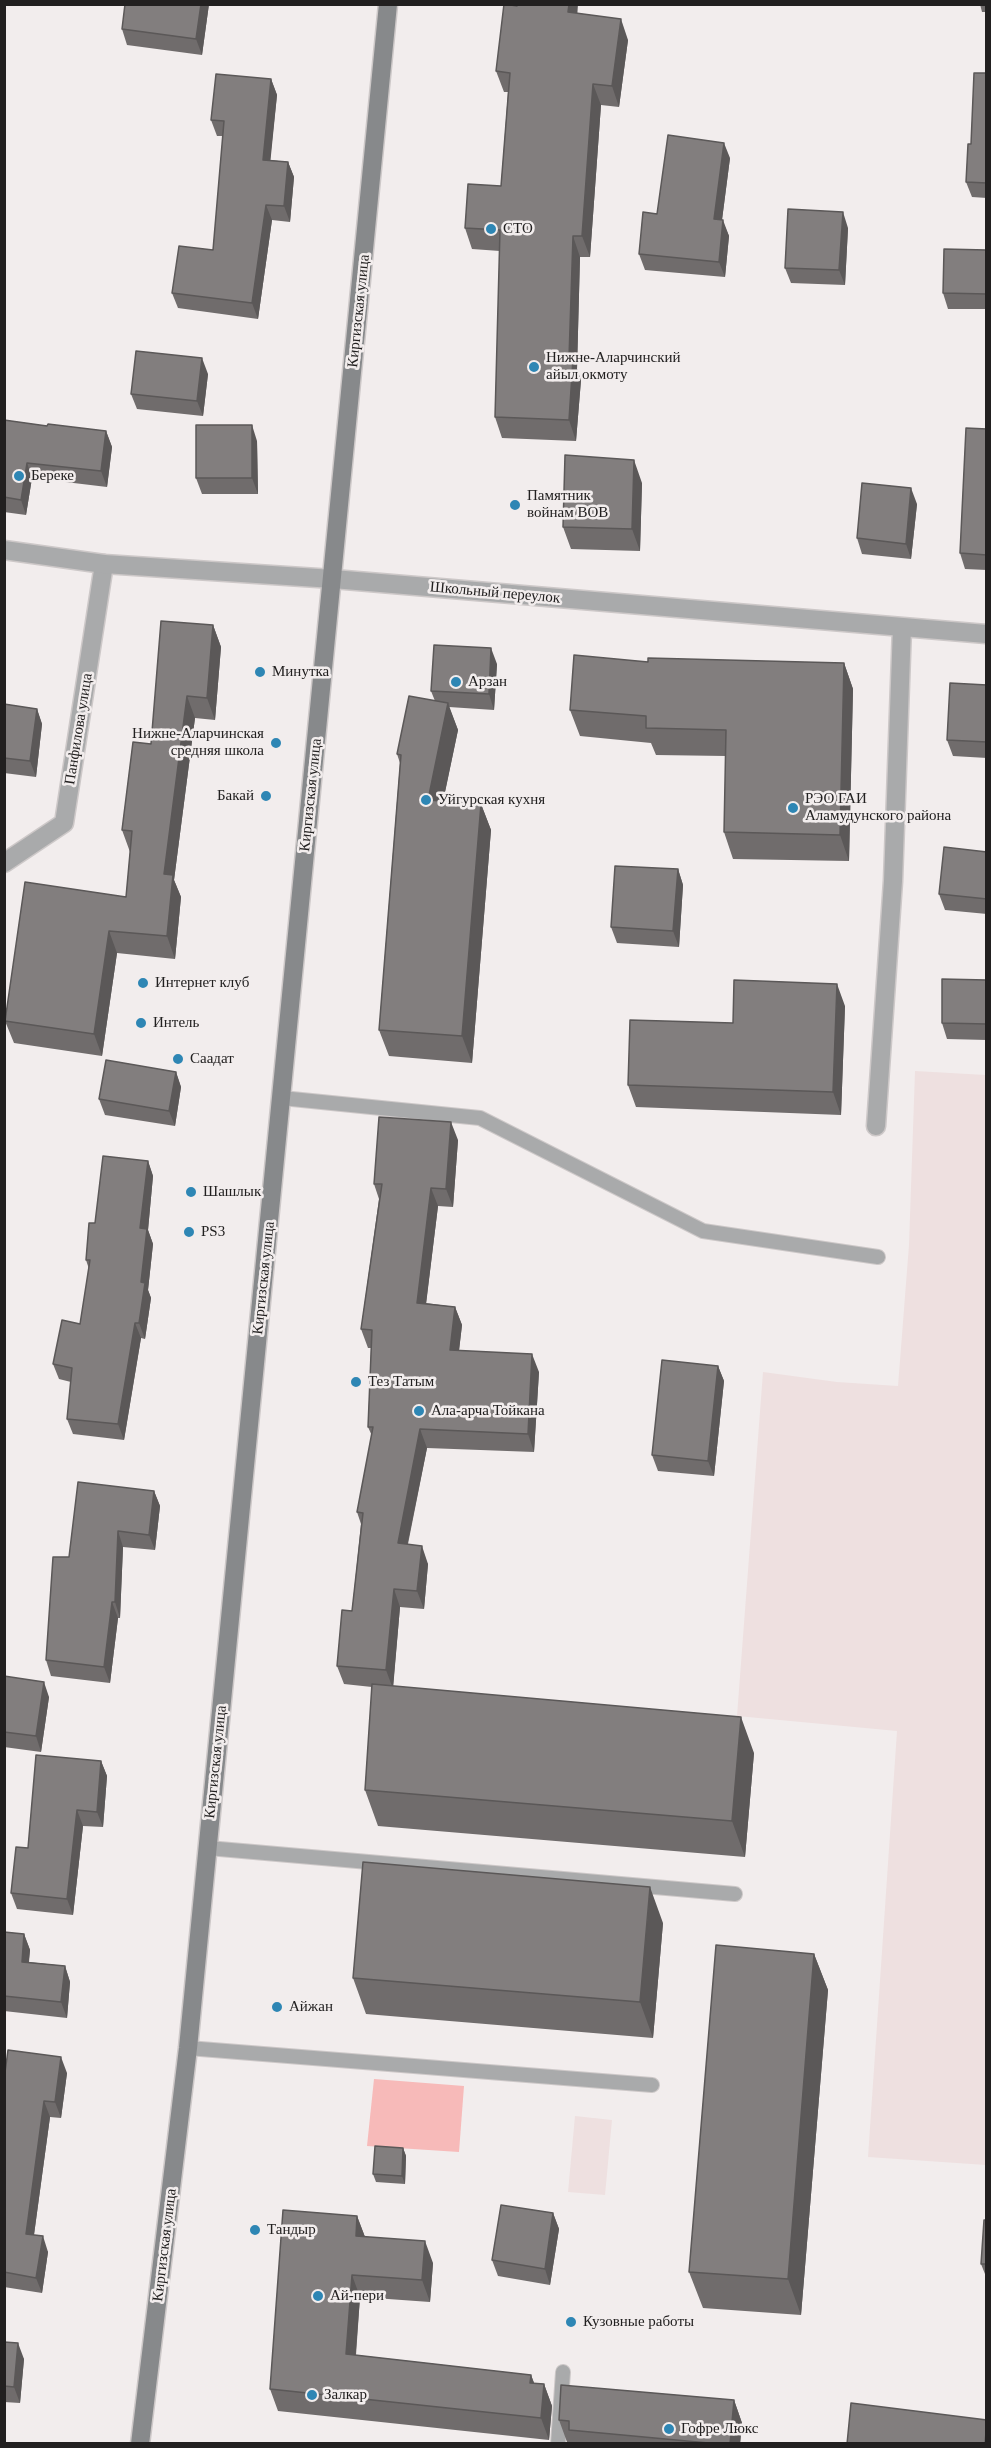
<!DOCTYPE html>
<html>
<head>
<meta charset="utf-8">
<style>
  body { margin:0 }
  #map { position:relative; width:991px; height:2448px; overflow:hidden; background:#f2eded; font-family:Georgia,serif }
  canvas { display:block }
  .frame { position:absolute; inset:0; border:6px solid #222020; pointer-events:none }
</style>
</head>
<body>
<div id="map">
<canvas width="991" height="2448"></canvas>
<div class="frame"></div>
</div>
<script>
const ctx = document.querySelector('canvas').getContext('2d');
ctx.lineJoin = 'round';
function paint(path, color) { ctx.fillStyle = color; ctx.fill(path, 'evenodd'); }
function stroke(path, color, width, dash) { ctx.strokeStyle = color; ctx.lineWidth = width; ctx.lineCap = dash ? 'butt' : 'round'; ctx.setLineDash(dash || []); ctx.stroke(path); }
function write(font, color, halo, rows, align = 'center') {
  ctx.font = font + ' Georgia,serif'; ctx.lineWidth = 5; ctx.setLineDash([]); ctx.textBaseline = 'middle'; ctx.strokeStyle = halo; ctx.fillStyle = color; for (const [text, x, y, turn = 0] of rows) {
    ctx.save(); ctx.translate(x, y); ctx.rotate((+turn || 0) * Math.PI / 180); ctx.textAlign = isNaN(turn) ? turn : align; if (halo) ctx.strokeText(text, 0, 0); ctx.fillText(text, 0, 0); ctx.restore();
  }
}
paint(new Path2D(`
  M 915,1071 L 986,1075 L 986,2165 L 868,2157 L 897,1731 L 737,1716 L 763,1372 L 837,1382 L 898,1386 L 909,1245 Z
  M 575,2116 L 612,2120 L 605,2195 L 568,2192 Z`), '#eee0e0');
paint(new Path2D(`
  M 374,2079 L 464,2086 L 459,2152 L 367,2146 Z`), '#f7bab9');
const service = new Path2D(`
  M 282,1098 L 480,1118 L 703,1231 L 878,1257
  M 208,1848 L 735,1894
  M 188,2048 L 652,2085
  M 558,2444 L 563,2372`);
const minor = new Path2D(`
  M 333,579 L 986,634
  M 4,863 L 64,823 L 104,564
  M 876,1126 L 893,881 L 902,627`);
const tertiary = new Path2D(`
  M 4,550 L 104,564 L 333,579`);
const secondary = new Path2D(`
  M 140,2444 L 188,2048 L 388,4`);
stroke(service, '#cdc8c8', 16);
stroke(minor, '#cdc8c8', 21);
stroke(tertiary, '#cdc8c8', 21);
stroke(secondary, '#cdc8c8', 21);
stroke(service, '#a9aaab', 14);
stroke(minor, '#a9aaab', 18);
stroke(tertiary, '#a9aaab', 18);
stroke(secondary, '#87898b', 18);
paint(new Path2D(`
  M 209,4 L 202,55 L 127,45 L 122,29 Z
  M 980,4 L 987,4 L 987,12 L 982,12 Z
  M 577,13 L 628,40 L 619,107 L 601,105 L 590,257 L 580,257 L 577,369 L 581,380 L 576,441 L 502,438 L 495,417 L 500,251 L 472,249 L 465,228 L 501,186 L 508,92 L 504,92 L 496,71 Z
  M 987,73 L 987,198 L 972,197 L 966,182 L 971,144 Z
  M 271,79 L 277,95 L 270,160 L 288,162 L 294,177 L 290,222 L 272,220 L 258,319 L 178,308 L 172,293 L 213,250 L 223,136 L 217,136 L 211,120 Z
  M 730,158 L 722,220 L 729,236 L 725,277 L 645,270 L 639,254 L 657,214 Z
  M 848,228 L 845,285 L 791,283 L 785,268 Z
  M 987,250 L 987,309 L 948,309 L 943,293 Z
  M 208,374 L 203,416 L 137,409 L 131,394 Z
  M 4,420 L 47,426 L 106,431 L 112,447 L 107,487 L 32,478 L 26,515 L 4,512 Z
  M 987,429 L 987,570 L 965,569 L 960,553 Z
  M 257,441 L 258,494 L 202,494 L 196,478 Z
  M 642,483 L 640,551 L 571,549 L 563,527 Z
  M 917,504 L 911,559 L 862,554 L 857,538 Z
  M 213,625 L 221,647 L 215,720 L 195,718 L 174,880 L 181,897 L 175,959 L 117,953 L 102,1056 L 14,1043 L 5,1021 L 126,897 L 130,852 L 122,830 L 151,744 Z
  M 648,662 L 844,663 L 853,689 L 849,861 L 733,859 L 724,832 L 726,756 L 656,755 L 651,743 L 580,736 L 570,710 Z
  M 497,664 L 494,710 L 449,707 L 458,730 L 443,801 L 481,804 L 491,830 L 472,1063 L 389,1056 L 379,1030 L 400,763 L 397,754 L 435,701 L 431,691 Z
  M 987,685 L 987,758 L 953,756 L 947,740 Z
  M 4,704 L 37,709 L 42,724 L 36,777 L 4,773 Z
  M 987,852 L 987,914 L 945,910 L 939,894 Z
  M 678,869 L 683,885 L 679,947 L 617,943 L 611,927 Z
  M 987,980 L 987,1040 L 947,1039 L 942,1023 Z
  M 845,1006 L 841,1115 L 636,1107 L 628,1085 L 733,1023 Z
  M 176,1072 L 181,1087 L 175,1126 L 105,1115 L 99,1099 Z
  M 458,1140 L 453,1207 L 438,1206 L 426,1303 L 455,1307 L 462,1325 L 459,1350 L 539,1372 L 534,1452 L 427,1448 L 408,1544 L 428,1564 L 424,1609 L 400,1607 L 393,1686 L 754,1753 L 745,1857 L 378,1826 L 365,1790 L 372,1687 L 344,1684 L 337,1666 L 352,1611 L 361,1524 L 357,1512 L 372,1436 L 368,1427 L 371,1348 L 368,1348 L 361,1329 L 379,1199 L 374,1184 Z
  M 148,1161 L 153,1176 L 148,1230 L 153,1244 L 148,1290 L 151,1298 L 145,1339 L 141,1338 L 124,1440 L 73,1434 L 67,1419 L 71,1382 L 59,1379 L 53,1364 L 80,1324 L 89,1269 L 86,1260 L 95,1223 Z
  M 718,1366 L 724,1381 L 714,1476 L 658,1471 L 652,1455 Z
  M 154,1491 L 160,1506 L 155,1550 L 123,1547 L 120,1618 L 118,1618 L 110,1683 L 51,1676 L 46,1660 L 69,1557 Z
  M 4,1676 L 49,1697 L 41,1752 L 4,1747 Z
  M 101,1761 L 107,1776 L 103,1827 L 83,1826 L 73,1915 L 17,1909 L 11,1893 L 28,1848 Z
  M 663,1923 L 653,2038 L 366,2014 L 353,1978 Z
  M 4,1932 L 24,1934 L 30,1950 L 29,1962 L 65,1966 L 70,1982 L 67,2018 L 4,2011 Z
  M 814,1954 L 828,1990 L 801,2315 L 703,2308 L 689,2272 Z
  M 67,2073 L 61,2118 L 50,2117 L 34,2235 L 48,2252 L 42,2293 L 4,2287 L 4,2080 Z
  M 403,2148 L 406,2156 L 405,2184 L 376,2182 L 373,2174 Z
  M 553,2213 L 559,2229 L 550,2285 L 498,2276 L 492,2260 Z
  M 357,2216 L 365,2237 L 433,2263 L 430,2302 L 360,2297 L 356,2355 L 531,2375 L 534,2383 L 544,2384 L 552,2406 L 549,2440 L 278,2411 L 270,2389 Z
  M 987,2220 L 987,2279 L 981,2264 Z
  M 4,2342 L 24,2359 L 20,2403 L 4,2402 Z
  M 734,2400 L 742,2423 L 740,2444 L 574,2444 L 573,2442 L 567,2442 L 559,2420 Z`), '#706c6c');
paint(new Path2D(`
  M 201,4 L 209,4 L 202,55 L 196,39 Z
  M 569,4 L 578,4 L 576,33 L 568,12 Z
  M 621,19 L 628,40 L 619,107 L 612,86 Z
  M 271,79 L 277,95 L 269,175 L 263,160 Z
  M 593,84 L 601,105 L 590,257 L 582,236 Z
  M 724,143 L 730,158 L 720,235 L 714,219 Z
  M 288,162 L 294,177 L 290,222 L 284,206 Z
  M 266,205 L 272,220 L 258,319 L 252,303 Z
  M 843,212 L 848,228 L 845,285 L 839,270 Z
  M 723,220 L 729,236 L 725,277 L 719,262 Z
  M 573,236 L 580,257 L 577,369 L 581,380 L 576,441 L 569,420 L 569,358 Z
  M 202,358 L 208,374 L 203,416 L 197,401 Z
  M 252,425 L 257,441 L 258,494 L 252,478 Z
  M 106,431 L 112,447 L 107,487 L 101,471 Z
  M 634,460 L 642,483 L 640,551 L 632,529 Z
  M 27,463 L 32,478 L 26,515 L 21,500 Z
  M 911,488 L 917,504 L 911,559 L 906,544 Z
  M 213,625 L 221,647 L 215,720 L 207,698 Z
  M 491,648 L 497,664 L 494,710 L 489,694 Z
  M 844,663 L 853,689 L 849,861 L 840,835 Z
  M 187,696 L 195,718 L 174,880 L 181,897 L 175,959 L 167,936 L 164,874 Z
  M 448,703 L 458,730 L 438,826 L 428,800 Z
  M 37,709 L 42,724 L 36,777 L 30,761 Z
  M 481,804 L 491,830 L 472,1063 L 462,1036 Z
  M 678,869 L 683,885 L 679,947 L 673,931 Z
  M 109,931 L 117,953 L 102,1056 L 94,1034 Z
  M 837,984 L 845,1006 L 841,1115 L 833,1092 Z
  M 176,1072 L 181,1087 L 175,1126 L 169,1111 Z
  M 451,1122 L 458,1140 L 453,1207 L 446,1189 Z
  M 148,1161 L 153,1176 L 148,1230 L 153,1244 L 148,1290 L 151,1298 L 145,1339 L 139,1323 L 141,1282 L 140,1228 Z
  M 431,1188 L 438,1206 L 424,1321 L 417,1303 Z
  M 455,1307 L 462,1325 L 457,1368 L 450,1350 Z
  M 135,1323 L 141,1338 L 124,1440 L 118,1424 Z
  M 532,1354 L 539,1372 L 534,1452 L 528,1434 Z
  M 718,1366 L 724,1381 L 714,1476 L 708,1461 Z
  M 420,1429 L 427,1448 L 404,1561 L 398,1543 Z
  M 154,1491 L 160,1506 L 155,1550 L 149,1535 Z
  M 118,1531 L 123,1547 L 120,1618 L 115,1602 Z
  M 422,1546 L 428,1564 L 424,1609 L 417,1591 Z
  M 394,1589 L 400,1607 L 393,1689 L 386,1670 Z
  M 112,1602 L 118,1618 L 110,1683 L 104,1667 Z
  M 44,1682 L 49,1697 L 41,1752 L 36,1736 Z
  M 741,1717 L 754,1753 L 745,1857 L 732,1821 Z
  M 101,1761 L 107,1776 L 103,1827 L 97,1812 Z
  M 77,1810 L 83,1826 L 73,1915 L 67,1899 Z
  M 650,1887 L 663,1923 L 653,2038 L 640,2002 Z
  M 24,1934 L 30,1950 L 27,1977 L 22,1962 Z
  M 814,1954 L 828,1990 L 801,2315 L 788,2279 Z
  M 65,1966 L 70,1982 L 67,2018 L 61,2002 Z
  M 61,2057 L 67,2073 L 61,2118 L 55,2102 Z
  M 44,2101 L 50,2117 L 32,2249 L 26,2234 Z
  M 403,2148 L 406,2156 L 405,2184 L 402,2176 Z
  M 553,2213 L 559,2229 L 550,2285 L 545,2269 Z
  M 357,2216 L 365,2237 L 356,2236 Z
  M 43,2236 L 48,2252 L 42,2293 L 36,2278 Z
  M 425,2241 L 433,2263 L 430,2302 L 422,2280 Z
  M 352,2275 L 360,2297 L 354,2376 L 346,2354 Z
  M 18,2343 L 24,2359 L 20,2403 L 14,2387 Z
  M 531,2375 L 539,2396 L 530,2383 Z
  M 544,2384 L 552,2406 L 549,2440 L 541,2418 Z
  M 734,2400 L 742,2423 L 740,2444 L 730,2444 Z`), '#5b5858');
const building = new Path2D(`
  M 125,4 L 201,4 L 196,39 L 122,29 Z
  M 504,4 L 517,6 L 517,4 L 569,4 L 568,12 L 621,19 L 612,86 L 593,84 L 582,236 L 573,236 L 569,358 L 573,359 L 569,420 L 495,417 L 500,230 L 465,228 L 468,184 L 501,186 L 510,73 L 496,71 Z
  M 974,73 L 987,73 L 987,183 L 966,182 L 968,144 L 971,144 Z
  M 216,74 L 271,79 L 263,160 L 288,162 L 284,206 L 266,205 L 252,303 L 172,293 L 179,246 L 213,250 L 224,121 L 211,120 Z
  M 668,135 L 724,143 L 714,219 L 723,220 L 719,262 L 639,254 L 643,212 L 657,214 Z
  M 788,209 L 843,212 L 839,270 L 785,268 Z
  M 944,249 L 987,250 L 987,294 L 943,293 Z
  M 136,351 L 202,358 L 197,401 L 131,394 Z
  M 4,420 L 47,426 L 48,424 L 106,431 L 101,471 L 27,463 L 21,500 L 4,497 Z
  M 196,425 L 252,425 L 252,478 L 196,478 Z
  M 966,428 L 987,429 L 987,555 L 960,553 Z
  M 565,455 L 634,460 L 632,529 L 563,527 Z
  M 862,483 L 911,488 L 906,544 L 857,538 Z
  M 161,621 L 213,625 L 207,698 L 187,696 L 164,874 L 173,875 L 167,936 L 109,931 L 94,1034 L 5,1021 L 25,882 L 126,897 L 132,831 L 122,830 L 133,742 L 151,744 Z
  M 434,645 L 491,648 L 489,694 L 431,691 Z
  M 574,655 L 648,662 L 648,658 L 844,663 L 840,835 L 724,832 L 726,730 L 646,728 L 646,716 L 570,710 Z
  M 950,683 L 987,685 L 987,742 L 947,740 Z
  M 409,696 L 448,703 L 428,800 L 481,804 L 462,1036 L 379,1030 L 401,755 L 397,754 Z
  M 4,704 L 37,709 L 30,761 L 4,758 Z
  M 944,847 L 987,852 L 987,899 L 939,894 Z
  M 615,866 L 678,869 L 673,931 L 611,927 Z
  M 942,979 L 987,980 L 987,1024 L 942,1023 Z
  M 734,980 L 837,984 L 833,1092 L 628,1085 L 630,1020 L 733,1023 Z
  M 106,1060 L 176,1072 L 169,1111 L 99,1099 Z
  M 379,1117 L 451,1122 L 446,1189 L 431,1188 L 417,1303 L 455,1307 L 450,1350 L 532,1354 L 528,1434 L 420,1429 L 398,1543 L 422,1546 L 417,1591 L 394,1589 L 386,1670 L 337,1666 L 342,1610 L 352,1611 L 363,1513 L 357,1512 L 373,1427 L 368,1427 L 372,1330 L 361,1329 L 382,1184 L 374,1184 Z
  M 103,1156 L 148,1161 L 140,1228 L 147,1229 L 141,1282 L 145,1283 L 139,1323 L 135,1323 L 118,1424 L 67,1419 L 72,1368 L 53,1364 L 62,1320 L 80,1324 L 90,1260 L 86,1260 L 89,1223 L 95,1223 Z
  M 662,1360 L 718,1366 L 708,1461 L 652,1455 Z
  M 78,1482 L 154,1491 L 149,1535 L 118,1531 L 115,1602 L 112,1602 L 104,1667 L 46,1660 L 53,1557 L 69,1557 Z
  M 4,1676 L 44,1682 L 36,1736 L 4,1732 Z
  M 372,1684 L 741,1717 L 732,1821 L 365,1790 Z
  M 36,1755 L 101,1761 L 97,1812 L 77,1810 L 67,1899 L 11,1893 L 16,1847 L 28,1848 Z
  M 363,1862 L 650,1887 L 640,2002 L 353,1978 Z
  M 4,1932 L 24,1934 L 22,1962 L 65,1966 L 61,2002 L 4,1996 Z
  M 716,1945 L 814,1954 L 788,2279 L 689,2272 Z
  M 8,2050 L 61,2057 L 55,2102 L 44,2101 L 26,2234 L 43,2236 L 36,2278 L 4,2272 L 4,2080 Z
  M 375,2146 L 403,2148 L 402,2176 L 373,2174 Z
  M 501,2205 L 553,2213 L 545,2269 L 492,2260 Z
  M 283,2210 L 357,2216 L 356,2236 L 425,2241 L 422,2280 L 352,2275 L 346,2354 L 531,2375 L 530,2383 L 544,2384 L 541,2418 L 270,2389 Z
  M 984,2220 L 987,2220 L 987,2264 L 981,2264 Z
  M 4,2342 L 18,2343 L 14,2387 L 4,2386 Z
  M 561,2385 L 734,2400 L 730,2444 L 719,2444 L 569,2430 L 569,2421 L 559,2420 Z
  M 851,2403 L 987,2420 L 985,2444 L 847,2444 Z`);
paint(building, '#827e7e');
stroke(building, '#5b5858', 1.5);
for (const [x, y, r, color] of [
  [491,229,6,"#2e86b4"],
  [534,367,6,"#2e86b4"],
  [19,476,6,"#2e86b4"],
  [515,505,6,"#2e86b4"],
  [260,672,6,"#2e86b4"],
  [456,682,6,"#2e86b4"],
  [276,743,6,"#2e86b4"],
  [266,796,6,"#2e86b4"],
  [426,800,6,"#2e86b4"],
  [793,808,6,"#2e86b4"],
  [143,983,6,"#2e86b4"],
  [141,1023,6,"#2e86b4"],
  [178,1059,6,"#2e86b4"],
  [191,1192,6,"#2e86b4"],
  [189,1232,6,"#2e86b4"],
  [356,1382,6,"#2e86b4"],
  [419,1411,6,"#2e86b4"],
  [277,2007,6,"#2e86b4"],
  [255,2230,6,"#2e86b4"],
  [318,2296,6,"#2e86b4"],
  [571,2322,6,"#2e86b4"],
  [312,2395,6,"#2e86b4"],
  [669,2429,6,"#2e86b4"]
]) { const dot = new Path2D(); dot.arc(x, y, r, 0, 2 * Math.PI); ctx.fillStyle = color; ctx.fill(dot); stroke(dot, '#f2eded', 2); }
write('15px', '#222020', '#f2eded', [
  ["СТО",503,229],
  ["Нижне-Аларчинский",546,358],
  ["айыл окмоту",546,375],
  ["Береке",31,476],
  ["Памятник",527,496],
  ["войнам ВОВ",527,513],
  ["Минутка",272,672],
  ["Арзан",468,682],
  ["Нижне-Аларчинская",264,734,"right"],
  ["средняя школа",264,751,"right"],
  ["Бакай",254,796,"right"],
  ["РЭО ГАИ",805,799],
  ["Аламудунского района",805,816],
  ["Уйгурская кухня",438,800],
  ["Интернет клуб",155,983],
  ["Интель",153,1023],
  ["Саадат",190,1059],
  ["Шашлык",203,1192],
  ["PS3",201,1232],
  ["Тез Татым",368,1382],
  ["Ала-арча Тойкана",431,1411],
  ["Айжан",289,2007],
  ["Тандыр",267,2230],
  ["Ай-пери",330,2296],
  ["Кузовные работы",583,2322],
  ["Залкар",324,2395],
  ["Гофре Люкс",681,2429]
], 'left');
write('15px', '#222020', '#f2eded', [
  ["Киргизская улица",359,311,-84],
  ["Школьный переулок",495,593,5],
  ["Панфилова улица",79,729,-81],
  ["Киргизская улица",311,795,-84],
  ["Киргизская улица",264,1278,-84],
  ["Киргизская улица",216,1762,-84],
  ["Киргизская улица",165,2245,-83]
]);
</script>
</body>
</html>
